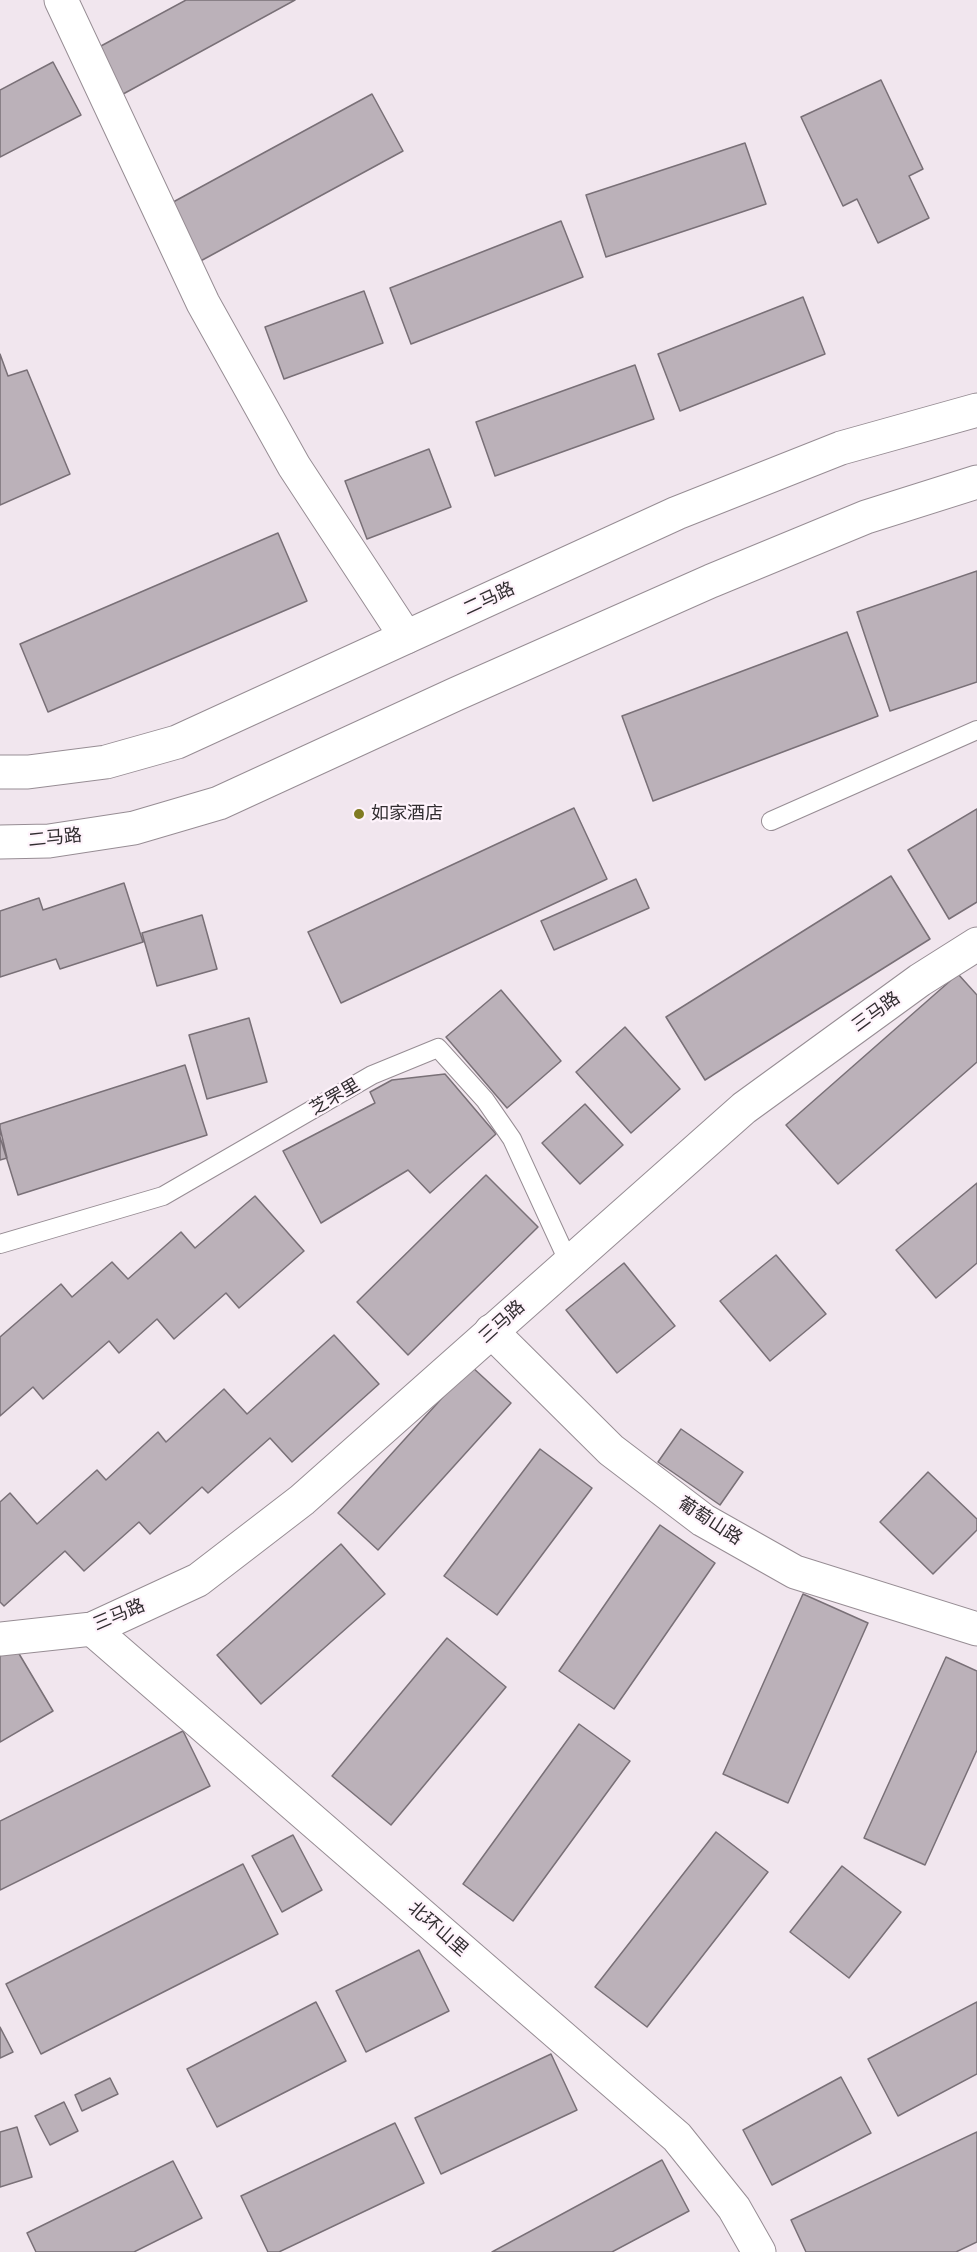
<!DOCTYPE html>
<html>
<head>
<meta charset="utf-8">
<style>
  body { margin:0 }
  canvas { display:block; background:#f1e6ee }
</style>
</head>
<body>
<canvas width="977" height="2252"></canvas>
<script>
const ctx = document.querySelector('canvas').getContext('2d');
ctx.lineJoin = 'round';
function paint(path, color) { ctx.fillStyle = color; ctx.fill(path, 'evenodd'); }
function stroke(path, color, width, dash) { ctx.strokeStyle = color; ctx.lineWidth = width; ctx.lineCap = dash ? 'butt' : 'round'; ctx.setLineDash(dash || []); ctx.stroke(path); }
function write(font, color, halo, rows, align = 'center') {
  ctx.font = font + ' "Alegreya Sans","Noto Sans SC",sans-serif'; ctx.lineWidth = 4.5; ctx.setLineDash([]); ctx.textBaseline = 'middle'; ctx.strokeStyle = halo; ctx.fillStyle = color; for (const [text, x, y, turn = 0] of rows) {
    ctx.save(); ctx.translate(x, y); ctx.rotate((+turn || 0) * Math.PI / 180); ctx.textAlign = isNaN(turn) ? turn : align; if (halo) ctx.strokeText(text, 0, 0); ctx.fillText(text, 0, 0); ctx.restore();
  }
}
const building = new Path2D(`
  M 186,0 L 295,0 L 114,99 L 88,53 Z
  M 53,62 L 81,115 L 0,157 L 0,90 Z
  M 881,80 L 923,169 L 909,176 L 929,218 L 878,243 L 857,199 L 843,206 L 801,117 Z
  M 372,94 L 403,151 L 195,264 L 164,207 Z
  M 745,143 L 766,204 L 606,257 L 586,195 Z
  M 561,221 L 583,277 L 411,344 L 390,288 Z
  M 364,291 L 383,343 L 284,379 L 265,327 Z
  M 803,297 L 825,354 L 680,411 L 658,354 Z
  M 0,354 L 8,376 L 27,370 L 70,474 L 0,505 Z
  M 635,365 L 654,419 L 495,476 L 476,422 Z
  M 429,449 L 451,507 L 367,539 L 345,481 Z
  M 278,533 L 307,601 L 48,712 L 20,644 Z
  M 977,571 L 977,682 L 890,711 L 857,612 Z
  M 847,632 L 878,716 L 653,801 L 622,716 Z
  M 574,808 L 607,879 L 341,1003 L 308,932 Z
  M 977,809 L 977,902 L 949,919 L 908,850 Z
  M 891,876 L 930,939 L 705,1080 L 666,1017 Z
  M 636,879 L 649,908 L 554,950 L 541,921 Z
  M 124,883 L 143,942 L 60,969 L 56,959 L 0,977 L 0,911 L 39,898 L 43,910 Z
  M 202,915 L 217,969 L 157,986 L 142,933 Z
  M 958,974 L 977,995 L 977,1062 L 838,1184 L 786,1125 Z
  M 501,990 L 561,1061 L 507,1108 L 446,1037 Z
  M 249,1018 L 267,1082 L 207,1099 L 189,1035 Z
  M 625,1027 L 680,1089 L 631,1133 L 576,1072 Z
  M 185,1065 L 207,1135 L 18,1195 L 0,1137 L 0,1124 Z
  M 445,1074 L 496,1134 L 430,1193 L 408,1170 L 321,1223 L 283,1151 L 375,1103 L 370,1092 L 392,1080 Z
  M 585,1104 L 623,1145 L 580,1184 L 542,1143 Z
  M 0,1128 L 7,1158 L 0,1160 Z
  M 486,1175 L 538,1227 L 408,1355 L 357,1302 Z
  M 977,1183 L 977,1263 L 936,1298 L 896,1250 Z
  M 255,1196 L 304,1251 L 239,1308 L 226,1293 L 174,1339 L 157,1319 L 119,1353 L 109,1341 L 43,1399 L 33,1387 L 0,1416 L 0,1337 L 61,1284 L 72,1297 L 112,1262 L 128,1279 L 181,1232 L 195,1248 Z
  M 776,1255 L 826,1314 L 770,1361 L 720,1301 Z
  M 624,1263 L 675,1326 L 617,1373 L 566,1310 Z
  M 334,1335 L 379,1384 L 292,1462 L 270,1438 L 208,1493 L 202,1487 L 150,1534 L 139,1522 L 84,1571 L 65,1551 L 4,1606 L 0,1602 L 0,1502 L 10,1493 L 37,1524 L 97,1470 L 106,1480 L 158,1432 L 166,1442 L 224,1389 L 247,1414 Z
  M 471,1366 L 511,1403 L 378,1550 L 338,1513 Z
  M 681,1429 L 743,1472 L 720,1505 L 658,1462 Z
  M 540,1449 L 592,1488 L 497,1615 L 444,1576 Z
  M 928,1472 L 977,1519 L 977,1530 L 933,1574 L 880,1522 Z
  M 660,1525 L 715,1563 L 614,1709 L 559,1671 Z
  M 341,1544 L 385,1594 L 261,1704 L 217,1655 Z
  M 803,1594 L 868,1623 L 788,1803 L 723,1774 Z
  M 447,1638 L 506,1687 L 391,1825 L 332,1776 Z
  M 15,1647 L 53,1711 L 0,1742 L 0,1656 Z
  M 946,1657 L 977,1671 L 977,1750 L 925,1865 L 864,1838 Z
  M 579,1724 L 630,1761 L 513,1921 L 463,1884 Z
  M 183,1731 L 210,1786 L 0,1890 L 0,1821 Z
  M 716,1832 L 768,1872 L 647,2027 L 595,1987 Z
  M 293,1835 L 322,1890 L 282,1912 L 252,1856 Z
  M 243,1864 L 278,1934 L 41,2054 L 6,1984 Z
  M 842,1866 L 901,1912 L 849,1978 L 790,1932 Z
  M 419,1950 L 449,2011 L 366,2052 L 336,1991 Z
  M 316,2002 L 346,2061 L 217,2127 L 187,2069 Z
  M 977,2002 L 977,2074 L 898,2116 L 868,2059 Z
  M 0,2027 L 13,2052 L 0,2058 Z
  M 551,2054 L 577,2110 L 441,2174 L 415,2118 Z
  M 841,2077 L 871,2133 L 772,2185 L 743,2130 Z
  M 110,2078 L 118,2094 L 82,2111 L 75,2095 Z
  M 64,2102 L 78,2131 L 50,2145 L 35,2116 Z
  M 395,2123 L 424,2183 L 279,2252 L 268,2252 L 241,2196 Z
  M 17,2127 L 32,2177 L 0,2187 L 0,2132 Z
  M 977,2132 L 977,2242 L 956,2252 L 806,2252 L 791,2220 Z
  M 662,2160 L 689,2211 L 612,2252 L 492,2252 Z
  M 173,2161 L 202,2218 L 134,2252 L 36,2252 L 27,2233 Z`);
paint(building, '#bbb1b9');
stroke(building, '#797077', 1.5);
const service = new Path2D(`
  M 771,821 L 977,730
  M 0,1244 L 163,1196 L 372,1075 L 438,1048 L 485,1100 L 512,1139 L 569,1263`);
const minor = new Path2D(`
  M 61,0 L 203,303 L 294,466 L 406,637
  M 491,1331 L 611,1450 L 703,1520 L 795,1572 L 977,1629
  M 92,1629 L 677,2137 L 734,2208 L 759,2252`);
const tertiary = new Path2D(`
  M 0,1639 L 92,1629 L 198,1580 L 302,1500 L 744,1108 L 920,980 L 977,944`);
const primary = new Path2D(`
  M 0,772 L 28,772 L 106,762 L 177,742 L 677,513 L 841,448 L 977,410
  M 0,842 L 49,841 L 134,828 L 219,803 L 456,694 L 711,581 L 866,517 L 977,482`);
stroke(service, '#978d94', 20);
stroke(minor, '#978d94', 35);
stroke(tertiary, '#978d94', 35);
stroke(primary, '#978d94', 35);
stroke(service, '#fff', 18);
stroke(minor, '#fff', 33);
stroke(tertiary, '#fff', 33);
stroke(primary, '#fff', 33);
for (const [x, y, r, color] of [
  [359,814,6,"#807b22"]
]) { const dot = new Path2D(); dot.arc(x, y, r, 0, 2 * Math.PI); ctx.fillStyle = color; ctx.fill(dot); stroke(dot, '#fef3fb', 2); }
write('18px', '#312d30', '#fef3fb', [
  ["二马路",489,599,-25],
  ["二马路",55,838,-6],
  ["三马路",876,1012,-36],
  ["芝罘里",335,1097,-30],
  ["三马路",502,1322,-42],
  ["葡萄山路",710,1521,33],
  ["三马路",119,1615,-23],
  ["北环山里",438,1929,41]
]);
write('18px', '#312d30', '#fef3fb', [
  ["如家酒店",371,814]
], 'left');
</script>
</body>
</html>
